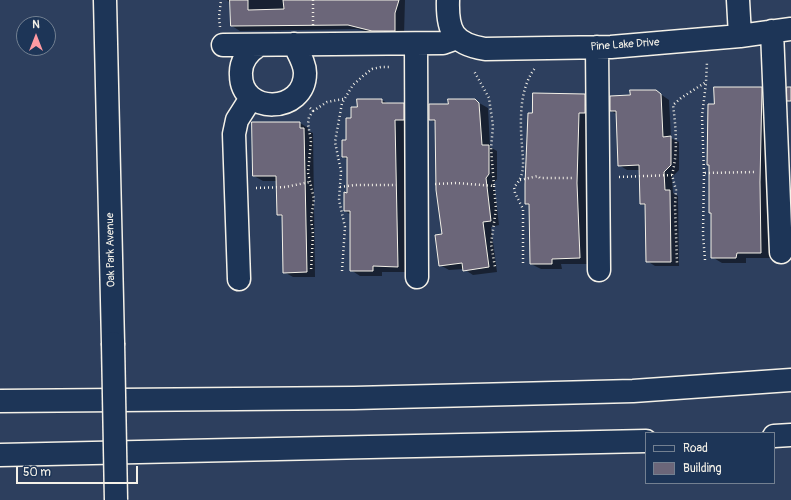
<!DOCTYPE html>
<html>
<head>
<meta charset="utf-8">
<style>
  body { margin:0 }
  #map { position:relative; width:791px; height:500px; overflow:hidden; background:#2d3f5e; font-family:Pangolin,sans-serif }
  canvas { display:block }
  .legend { position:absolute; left:645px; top:432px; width:130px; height:52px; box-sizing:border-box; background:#1d3557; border:1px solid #738091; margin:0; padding:5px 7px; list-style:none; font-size:12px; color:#f4f1e8 }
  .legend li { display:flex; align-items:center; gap:8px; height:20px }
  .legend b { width:20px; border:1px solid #738091 }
  .north { position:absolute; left:16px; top:16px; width:40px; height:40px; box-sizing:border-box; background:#1d3557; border:1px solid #738091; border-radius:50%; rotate:0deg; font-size:11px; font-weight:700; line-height:16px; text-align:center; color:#f4f1e8 }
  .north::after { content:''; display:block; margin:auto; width:14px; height:18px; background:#ff9aa2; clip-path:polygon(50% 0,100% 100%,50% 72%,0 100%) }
  .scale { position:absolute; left:16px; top:466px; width:122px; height:18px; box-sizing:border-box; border:2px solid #f4f1e8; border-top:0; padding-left:5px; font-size:12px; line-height:14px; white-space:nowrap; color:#f4f1e8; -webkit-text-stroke:3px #1d3557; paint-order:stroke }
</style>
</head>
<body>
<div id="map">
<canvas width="791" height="500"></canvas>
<ul class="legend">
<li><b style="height:5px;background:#1d3557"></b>Road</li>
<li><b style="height:11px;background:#6b6679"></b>Building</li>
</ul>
<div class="north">N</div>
<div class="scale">50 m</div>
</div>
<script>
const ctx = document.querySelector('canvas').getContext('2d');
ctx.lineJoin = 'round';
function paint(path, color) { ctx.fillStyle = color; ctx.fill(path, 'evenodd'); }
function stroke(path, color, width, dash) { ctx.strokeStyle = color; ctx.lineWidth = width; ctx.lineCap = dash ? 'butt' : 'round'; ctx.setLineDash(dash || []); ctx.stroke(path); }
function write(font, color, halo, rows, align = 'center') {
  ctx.font = font + ' Pangolin,sans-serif'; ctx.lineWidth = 3; ctx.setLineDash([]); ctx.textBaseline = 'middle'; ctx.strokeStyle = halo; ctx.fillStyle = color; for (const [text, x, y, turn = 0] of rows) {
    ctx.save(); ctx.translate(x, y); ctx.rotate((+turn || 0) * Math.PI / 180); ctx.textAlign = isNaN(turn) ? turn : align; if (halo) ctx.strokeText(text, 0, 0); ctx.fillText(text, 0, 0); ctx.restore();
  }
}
paint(new Path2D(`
  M 227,0 L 405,0 L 404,35 L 381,35 L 357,29 L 240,31 L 232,26 L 231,4 Z
  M 762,88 L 771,94 L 769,188 L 771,258 L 746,258 L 746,263 L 722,263 L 712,257 L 712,214 L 710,213 L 715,106 Z
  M 656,91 L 669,100 L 671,138 L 679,142 L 679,170 L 672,177 L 673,193 L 678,196 L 679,266 L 655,266 L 647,261 L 646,206 L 641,204 L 641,170 L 627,170 L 619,165 L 618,115 L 611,111 L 631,96 Z
  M 585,95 L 594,100 L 588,118 L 586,189 L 589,264 L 561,264 L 562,269 L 541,269 L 531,264 L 530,206 L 526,204 L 533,114 Z
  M 358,100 L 382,100 L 389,104 L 403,104 L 413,109 L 413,125 L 405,125 L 407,272 L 382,272 L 382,276 L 360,276 L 351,270 L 351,215 L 345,211 L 348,194 L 348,160 L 343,157 L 352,119 L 358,108 Z
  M 474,100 L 488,108 L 490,147 L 497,151 L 497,179 L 494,183 L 499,225 L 491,227 L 497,272 L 473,275 L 464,269 L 449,270 L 440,265 L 443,235 L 436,123 L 430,119 L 449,105 Z
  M 300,123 L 308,128 L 308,131 L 313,133 L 315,277 L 293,277 L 284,272 L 283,218 L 278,214 L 277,181 L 263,181 L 254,176 Z`), '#0007');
const building = new Path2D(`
  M 230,0 L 248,0 L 248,10 L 284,9 L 283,0 L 399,0 L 395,13 L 395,31 L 372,31 L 348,25 L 231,26 Z
  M 714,87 L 762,87 L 760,182 L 761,253 L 737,253 L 736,258 L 711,258 L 711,213 L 709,213 L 709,165 L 707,165 L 708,104 L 714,104 Z
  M 787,87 L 791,87 L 791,101 L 787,101 Z
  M 630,90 L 656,90 L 661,94 L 663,137 L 671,136 L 671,165 L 664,172 L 665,190 L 670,190 L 671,262 L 646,262 L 645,204 L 640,204 L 639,165 L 618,166 L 616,111 L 610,111 L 610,96 L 630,95 Z
  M 533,93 L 585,94 L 585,113 L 579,113 L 577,183 L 580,258 L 552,259 L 552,264 L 530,264 L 529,204 L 525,204 L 525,184 L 528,113 L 532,113 Z
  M 357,99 L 382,99 L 382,103 L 404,103 L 404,120 L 395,120 L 398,267 L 373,266 L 373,271 L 350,271 L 350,211 L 344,211 L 344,192 L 347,193 L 347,157 L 342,157 L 342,140 L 346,140 L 346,118 L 351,118 L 351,107 L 357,107 Z
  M 448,99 L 475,99 L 479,103 L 482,145 L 489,145 L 489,174 L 486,178 L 491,221 L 483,222 L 489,267 L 463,271 L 462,263 L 439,266 L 435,235 L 442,234 L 436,190 L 435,120 L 429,120 L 429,104 L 448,104 Z
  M 252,122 L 300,122 L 300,128 L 304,128 L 307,272 L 283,273 L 282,215 L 277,215 L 276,176 L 253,176 Z`);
paint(building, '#6b6679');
stroke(building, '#f4f1e8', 1);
const minor = new Path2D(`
  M 105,0 L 113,343
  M 448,0 C 447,31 453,44 485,49 L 611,47 L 740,36 L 791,29
  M 738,0 L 740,36
  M 772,31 L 781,252
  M 416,44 L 417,277
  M 223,45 L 443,43 L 457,38
  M 259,45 C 248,52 240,61 241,75 C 241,115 305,114 305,73 C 305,63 298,53 294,44
  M 597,47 L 599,270
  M 239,279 L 234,134 L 237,120 L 251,98`);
const highway = new Path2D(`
  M 0,401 L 354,398 L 633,391 L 791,380
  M 774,436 L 791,435
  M 0,455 L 646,441`);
stroke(minor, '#f4f1e8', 25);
stroke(highway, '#f4f1e8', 25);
stroke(new Path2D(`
  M 313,25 L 313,0
  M 220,27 L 219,17 L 221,0
  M 310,108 L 313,111 L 309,117 L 308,124 L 311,141 L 308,173 L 314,199 L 311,219 L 313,234 L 311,271
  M 313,111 L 327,102 L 343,99
  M 704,173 L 702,116 L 706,83
  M 672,175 C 678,152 676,128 673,105 L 681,98 L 706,82 L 707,62
  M 619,177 L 672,175 L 676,190 L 675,206 L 677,263
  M 520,180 L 538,176 L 540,178 L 574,178
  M 435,184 L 457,183 L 494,186 L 491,148 L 493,126 L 489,98 L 474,71
  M 494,186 L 496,209 L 491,244 L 495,267
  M 340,187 L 355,185 L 396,185
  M 256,188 L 285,187 L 310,182
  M 705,260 L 703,234 L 704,173 L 756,172
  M 523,263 L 523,209 L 515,193 L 514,187 C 526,175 523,161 522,146 C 520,121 519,89 535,68
  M 342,271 L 345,227 L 339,200 L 341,171 L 335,142 L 342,103 L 353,85 L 363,76 L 372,69 L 381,67 L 390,67`), '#f4f1e8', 2.5, [1, 3]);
stroke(minor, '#1d3557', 22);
stroke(highway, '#1d3557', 22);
const minorBridge = new Path2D(`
  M 113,343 L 116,500`);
stroke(minorBridge, '#f4f1e8', 25, []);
stroke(minorBridge, '#1d3557', 22);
write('11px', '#f4f1e8', '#1d3557', [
  ["Pine Lake Drive",625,45,-4],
  ["Oak Park Avenue",111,250,-91]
]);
</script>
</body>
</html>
